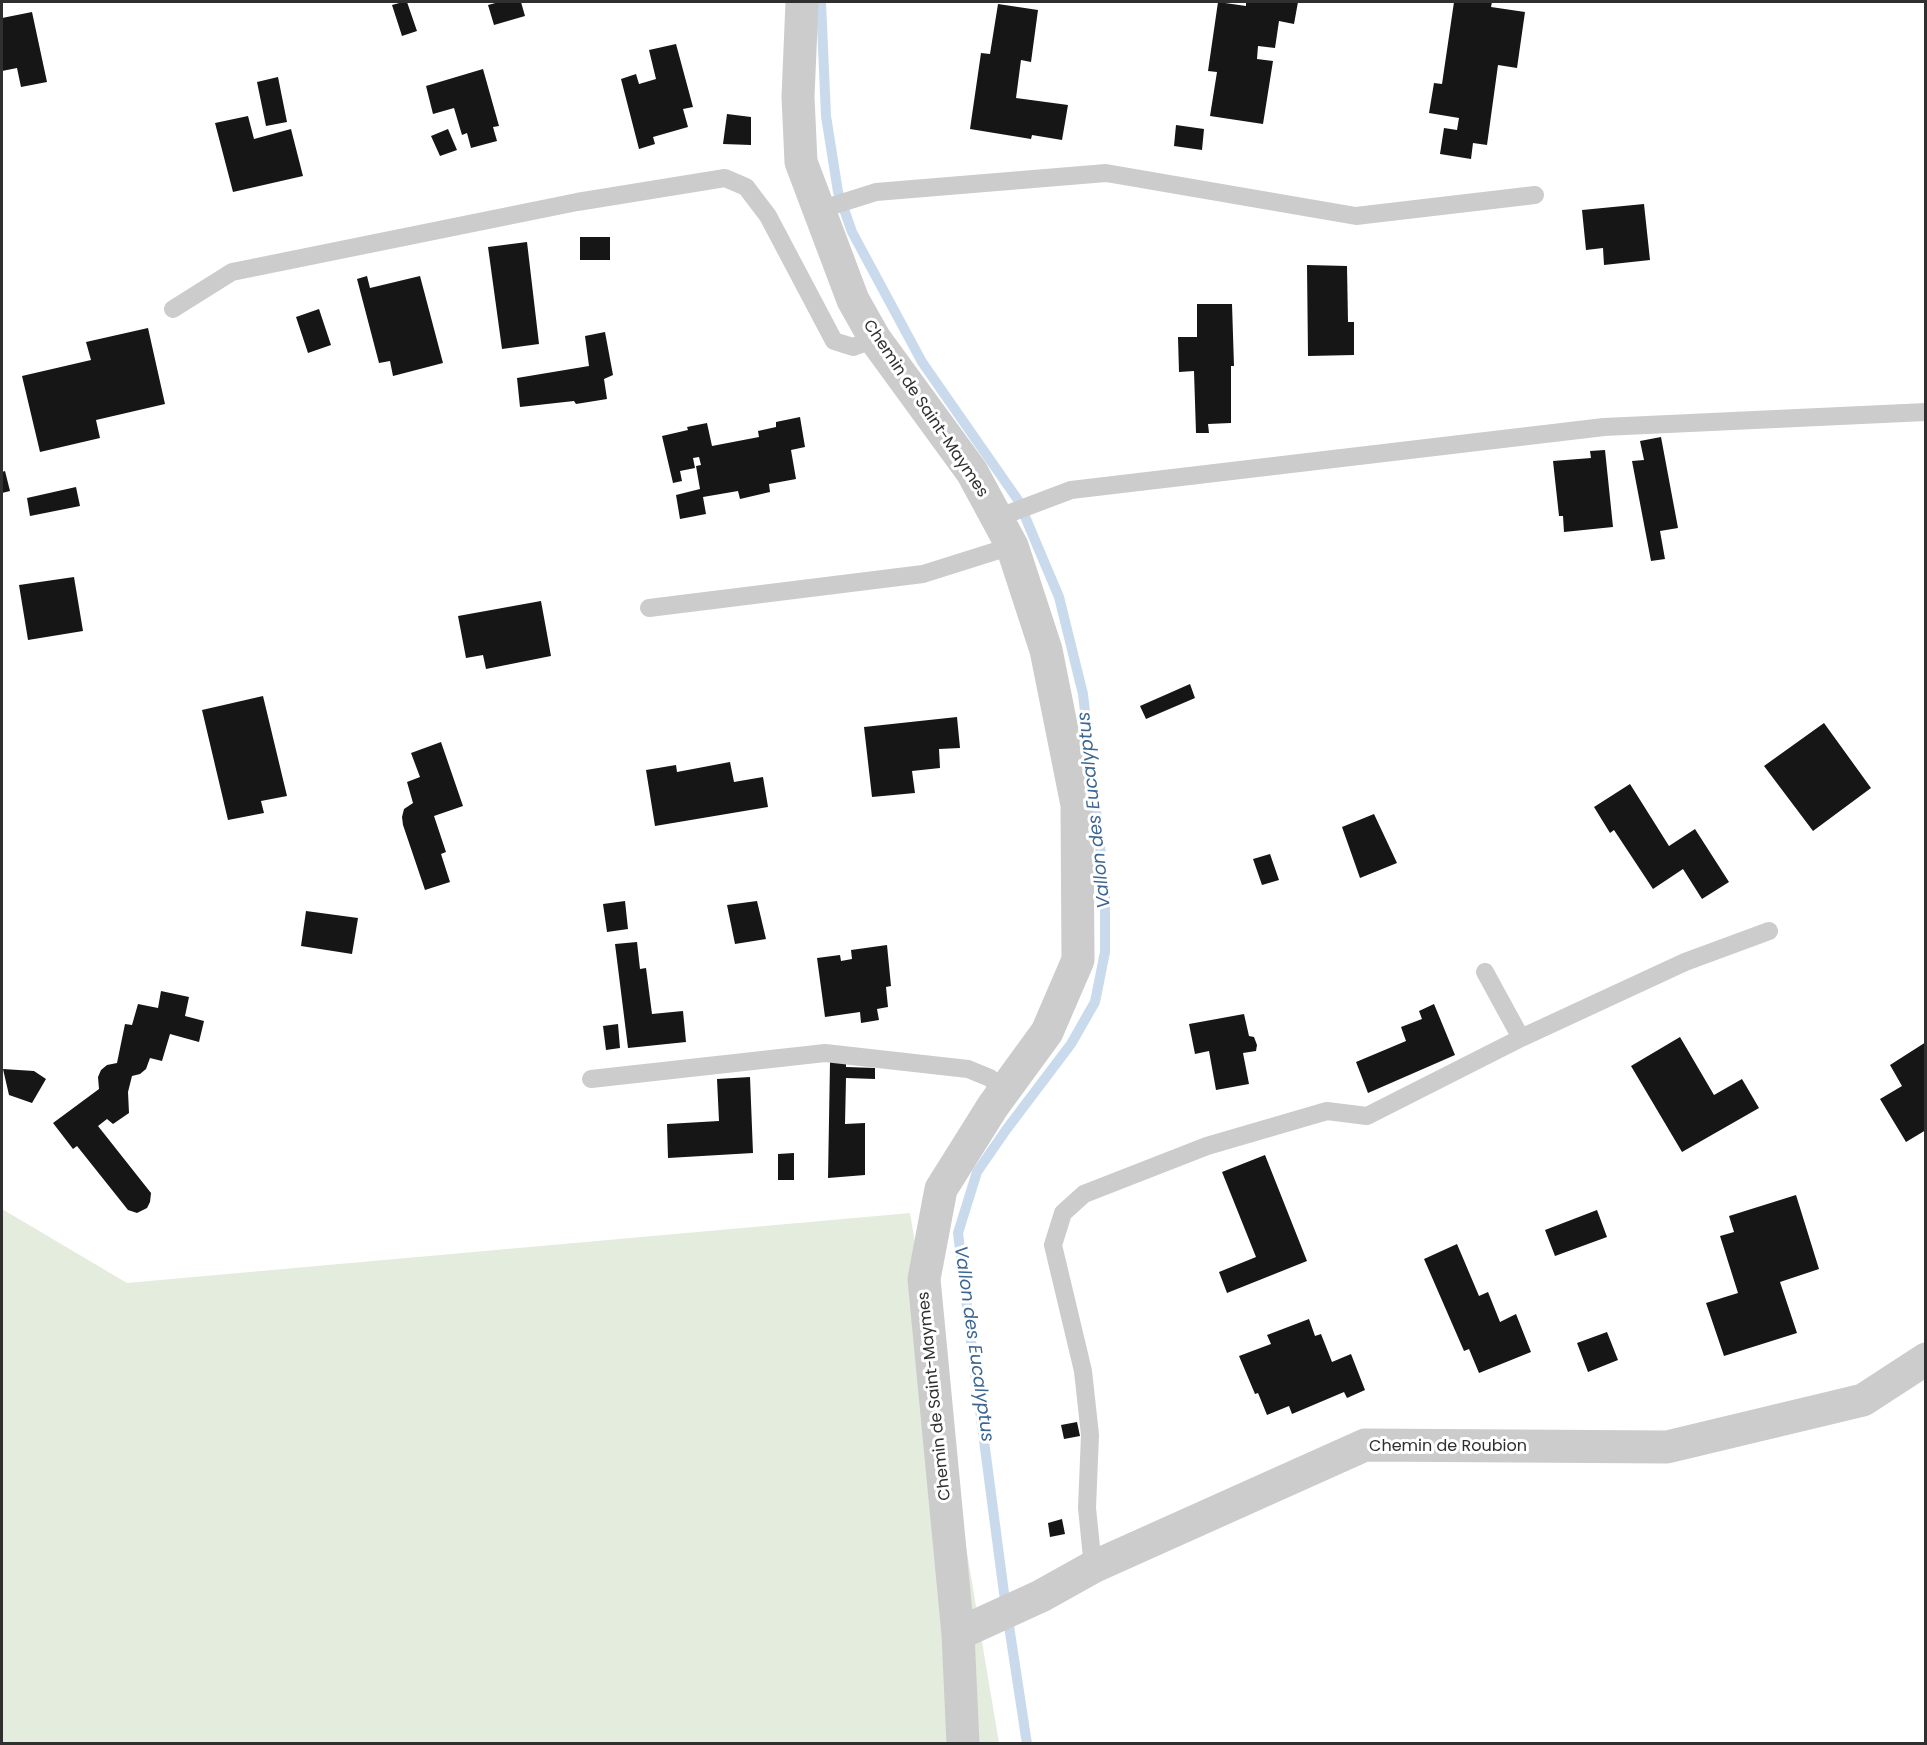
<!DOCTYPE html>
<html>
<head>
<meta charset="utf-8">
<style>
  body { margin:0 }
  #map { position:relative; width:1927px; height:1745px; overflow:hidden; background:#fff; font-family:Poppins,sans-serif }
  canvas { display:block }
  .frame { position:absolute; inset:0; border:3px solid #2f2f2f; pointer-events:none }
</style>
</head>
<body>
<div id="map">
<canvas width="1927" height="1745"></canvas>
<div class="frame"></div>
</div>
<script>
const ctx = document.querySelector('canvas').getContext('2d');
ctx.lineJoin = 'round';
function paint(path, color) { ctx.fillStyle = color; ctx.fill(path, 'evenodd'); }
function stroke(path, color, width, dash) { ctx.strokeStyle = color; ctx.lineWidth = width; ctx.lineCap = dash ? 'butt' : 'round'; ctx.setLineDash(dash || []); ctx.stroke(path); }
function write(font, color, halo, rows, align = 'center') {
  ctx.font = font + ' Poppins,sans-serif'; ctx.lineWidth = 6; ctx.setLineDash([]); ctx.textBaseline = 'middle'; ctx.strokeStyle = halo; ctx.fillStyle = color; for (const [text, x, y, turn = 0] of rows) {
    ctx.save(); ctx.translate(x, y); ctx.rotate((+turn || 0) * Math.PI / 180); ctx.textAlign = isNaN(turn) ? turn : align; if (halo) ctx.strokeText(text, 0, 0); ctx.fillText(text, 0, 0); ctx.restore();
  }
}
paint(new Path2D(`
  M 2,1209 L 127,1283 L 910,1213 L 999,1743 L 2,1744 Z`), '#e3ecdd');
stroke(new Path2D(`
  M 821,2 L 826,116 L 838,192 L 852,232 L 922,362 L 1018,500 L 1059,597 L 1083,694 L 1105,890 L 1105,952 L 1095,1002 L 1071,1044 L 1006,1130 L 977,1172 L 958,1233 L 972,1349 L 1004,1593 L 1027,1744`), '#c9daec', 10);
paint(new Path2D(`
  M 403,2 L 407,2 L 417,31 L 402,36 L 392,5 Z
  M 499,2 L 521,2 L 525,16 L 494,25 L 488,5 Z
  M 1218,2 L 1246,6 L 1246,2 L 1298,2 L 1294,24 L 1279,21 L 1275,48 L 1258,46 L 1257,59 L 1273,61 L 1263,124 L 1210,116 L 1217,72 L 1208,71 Z
  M 1454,2 L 1492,2 L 1491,7 L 1525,12 L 1517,68 L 1498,65 L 1487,145 L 1473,143 L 1471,159 L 1440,154 L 1444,128 L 1457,130 L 1459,118 L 1429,113 L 1434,83 L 1442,84 Z
  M 998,4 L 1038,10 L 1031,62 L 1021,60 L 1016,98 L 1068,105 L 1062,140 L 1032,135 L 1031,139 L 970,129 L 981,53 L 990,54 Z
  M 32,12 L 47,82 L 21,87 L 17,68 L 2,71 L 2,18 Z
  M 676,44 L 693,107 L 683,109 L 688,127 L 653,137 L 655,144 L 639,149 L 621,79 L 636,74 L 639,84 L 656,79 L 649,50 Z
  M 483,69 L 499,126 L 493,127 L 497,141 L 471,148 L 467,133 L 462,135 L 454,108 L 433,114 L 426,86 Z
  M 278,77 L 287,122 L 266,126 L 257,82 Z
  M 727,114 L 751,117 L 751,145 L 723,144 Z
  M 248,116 L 254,139 L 291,129 L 303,176 L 233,192 L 215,123 Z
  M 1176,125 L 1204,129 L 1202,150 L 1174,146 Z
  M 448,129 L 457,150 L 440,156 L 431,136 Z
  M 1644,204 L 1650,260 L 1604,265 L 1603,248 L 1586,250 L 1582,210 Z
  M 580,237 L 610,237 L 610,260 L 580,260 Z
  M 527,242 L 539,344 L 502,349 L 488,247 Z
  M 1307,265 L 1347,266 L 1348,322 L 1354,322 L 1354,355 L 1308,356 Z
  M 367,276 L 370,288 L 420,276 L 443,363 L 393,376 L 390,361 L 379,363 L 357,279 Z
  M 1197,304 L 1232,304 L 1234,366 L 1231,366 L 1231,423 L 1208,424 L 1209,433 L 1196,433 L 1194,371 L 1179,372 L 1178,337 L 1197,337 Z
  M 319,309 L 331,345 L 308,353 L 296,317 Z
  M 148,328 L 165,404 L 96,420 L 100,438 L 40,452 L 22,376 L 91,360 L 86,342 Z
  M 605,332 L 613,375 L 604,379 L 607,399 L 576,404 L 574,401 L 520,407 L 517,378 L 589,366 L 585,336 Z
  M 800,417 L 805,447 L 791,450 L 796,479 L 769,484 L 770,492 L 740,499 L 738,491 L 703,497 L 706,514 L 680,519 L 676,495 L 700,489 L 696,466 L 701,465 L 699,457 L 693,458 L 695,468 L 680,471 L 682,481 L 673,483 L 662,436 L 688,430 L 687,427 L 707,423 L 712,446 L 759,437 L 758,431 L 776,427 L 776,422 Z
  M 1661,437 L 1678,528 L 1660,531 L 1665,559 L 1651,561 L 1632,461 L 1644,460 L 1640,441 Z
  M 1605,450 L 1613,527 L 1564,532 L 1563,516 L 1559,516 L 1553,461 L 1591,458 L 1590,451 Z
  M 5,471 L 10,491 L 2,493 L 2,472 Z
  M 76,487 L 80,506 L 30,516 L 27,498 Z
  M 74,577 L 83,631 L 28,640 L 19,585 Z
  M 541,601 L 551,656 L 486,669 L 483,655 L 466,658 L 458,616 Z
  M 1190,684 L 1195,698 L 1146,719 L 1140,706 Z
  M 263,696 L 287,796 L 261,801 L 264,813 L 228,820 L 202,710 Z
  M 957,717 L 960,748 L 939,749 L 940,768 L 912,771 L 915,793 L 872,797 L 864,727 Z
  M 1824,723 L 1871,788 L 1813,831 L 1764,766 Z
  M 441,742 L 463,806 L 434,816 L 446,852 L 441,854 L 450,882 L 425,890 L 403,825 L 402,817 L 404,809 L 413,803 L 407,782 L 420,777 L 411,753 Z
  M 730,762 L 734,782 L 763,777 L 768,807 L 655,826 L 646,770 L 676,765 L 677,772 Z
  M 1630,784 L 1669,846 L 1695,829 L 1729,882 L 1702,899 L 1683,869 L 1653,889 L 1614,830 L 1610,833 L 1594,807 Z
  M 1374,814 L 1397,863 L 1360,878 L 1342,827 Z
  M 1270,854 L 1279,880 L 1262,885 L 1253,859 Z
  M 625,901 L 628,929 L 607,932 L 603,904 Z
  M 757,901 L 766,939 L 735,944 L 727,905 Z
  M 306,911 L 358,918 L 352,954 L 301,946 Z
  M 637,942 L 640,969 L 646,968 L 652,1014 L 683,1011 L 686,1042 L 628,1048 L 615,944 Z
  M 887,945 L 891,986 L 886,987 L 888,1007 L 877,1009 L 879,1020 L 861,1023 L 860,1012 L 825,1017 L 817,958 L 840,955 L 841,961 L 852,959 L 851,950 Z
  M 161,991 L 189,997 L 185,1016 L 204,1021 L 199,1042 L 170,1034 L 162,1061 L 150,1058 L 146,1069 L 140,1074 L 132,1076 L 128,1092 L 129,1113 L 113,1124 L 107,1119 L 98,1126 L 151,1193 L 150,1202 L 147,1208 L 137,1213 L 128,1210 L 77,1146 L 73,1149 L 53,1123 L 99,1089 L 98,1077 L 101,1070 L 107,1065 L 117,1063 L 125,1024 L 132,1025 L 138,1004 L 158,1008 Z
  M 1434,1004 L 1455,1055 L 1368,1093 L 1356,1062 L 1406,1041 L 1401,1027 L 1422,1019 L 1419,1011 Z
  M 1244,1014 L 1249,1036 L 1254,1037 L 1257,1045 L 1256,1051 L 1243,1053 L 1249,1084 L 1216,1090 L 1209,1051 L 1195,1054 L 1189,1024 Z
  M 618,1024 L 620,1048 L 606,1050 L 603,1026 Z
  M 1680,1037 L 1714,1095 L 1742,1079 L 1759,1108 L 1682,1152 L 1631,1066 Z
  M 1926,1042 L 1926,1130 L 1906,1142 L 1880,1099 L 1902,1086 L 1890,1065 Z
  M 846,1061 L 846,1067 L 875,1068 L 875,1079 L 846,1078 L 845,1124 L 865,1123 L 865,1175 L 828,1178 L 830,1062 Z
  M 3,1069 L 34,1071 L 46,1079 L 32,1103 L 9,1095 Z
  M 750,1077 L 753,1153 L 668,1158 L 667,1124 L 719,1121 L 717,1079 Z
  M 794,1153 L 794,1180 L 778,1180 L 778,1154 Z
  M 1265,1155 L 1307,1261 L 1227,1293 L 1219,1272 L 1256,1257 L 1222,1172 Z
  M 1796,1195 L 1819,1269 L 1780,1282 L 1797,1333 L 1724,1356 L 1706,1303 L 1738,1293 L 1720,1236 L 1734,1232 L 1729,1216 Z
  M 1597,1210 L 1607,1237 L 1555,1256 L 1545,1230 Z
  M 1457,1244 L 1479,1296 L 1488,1292 L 1500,1322 L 1516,1314 L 1531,1352 L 1479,1373 L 1469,1349 L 1464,1351 L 1424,1259 Z
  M 1309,1319 L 1315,1336 L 1321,1334 L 1332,1362 L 1351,1354 L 1365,1390 L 1347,1398 L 1344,1392 L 1292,1414 L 1289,1406 L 1267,1415 L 1258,1393 L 1255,1394 L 1239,1356 L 1271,1344 L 1267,1335 Z
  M 1607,1332 L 1618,1360 L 1588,1372 L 1577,1343 Z
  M 1077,1422 L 1080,1436 L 1064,1439 L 1061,1425 Z
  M 1062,1519 L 1065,1534 L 1050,1537 L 1048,1523 Z`), '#161616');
stroke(new Path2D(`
  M 819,210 L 876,192 L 1106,173 L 1356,216 L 1535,195
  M 173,309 L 232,272 L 577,202 L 725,178 L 746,187 L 768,216 L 834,341 L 853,347 L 875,339
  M 997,518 L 1071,490 L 1604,427 L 1926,412
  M 649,608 L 923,574 L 1012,546
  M 1485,972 L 1521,1038
  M 591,1079 L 825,1053 L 968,1069 L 990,1078 L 1004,1092
  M 1093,1567 L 1087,1508 L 1090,1435 L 1083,1371 L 1053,1245 L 1063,1213 L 1084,1194 L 1207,1146 L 1327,1111 L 1367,1116 L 1521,1038 L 1685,962 L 1769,931`), '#ccc', 18);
stroke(new Path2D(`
  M 802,2 L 798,97 L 801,162 L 853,300 L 875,339 L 972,472 L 1012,546 L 1046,650 L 1077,805 L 1078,960 L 1047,1032 L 993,1106 L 941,1189 L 924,1279 L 958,1634 L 963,1744
  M 958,1634 L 1041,1596 L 1093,1567 L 1365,1445 L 1667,1447 L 1863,1400 L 1926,1359`), '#ccc', 33);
write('16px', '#2f2f2f', '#fff', [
  ["Chemin de Saint-Maymes",925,409,56],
  ["Chemin de Saint-Maymes",935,1396,-96],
  ["Chemin de Roubion",1448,1447]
]);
write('italic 18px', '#3c6692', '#fff', [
  ["Vallon des Eucalyptus",1095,810,-96],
  ["Vallon des Eucalyptus",973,1344,82]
]);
</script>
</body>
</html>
